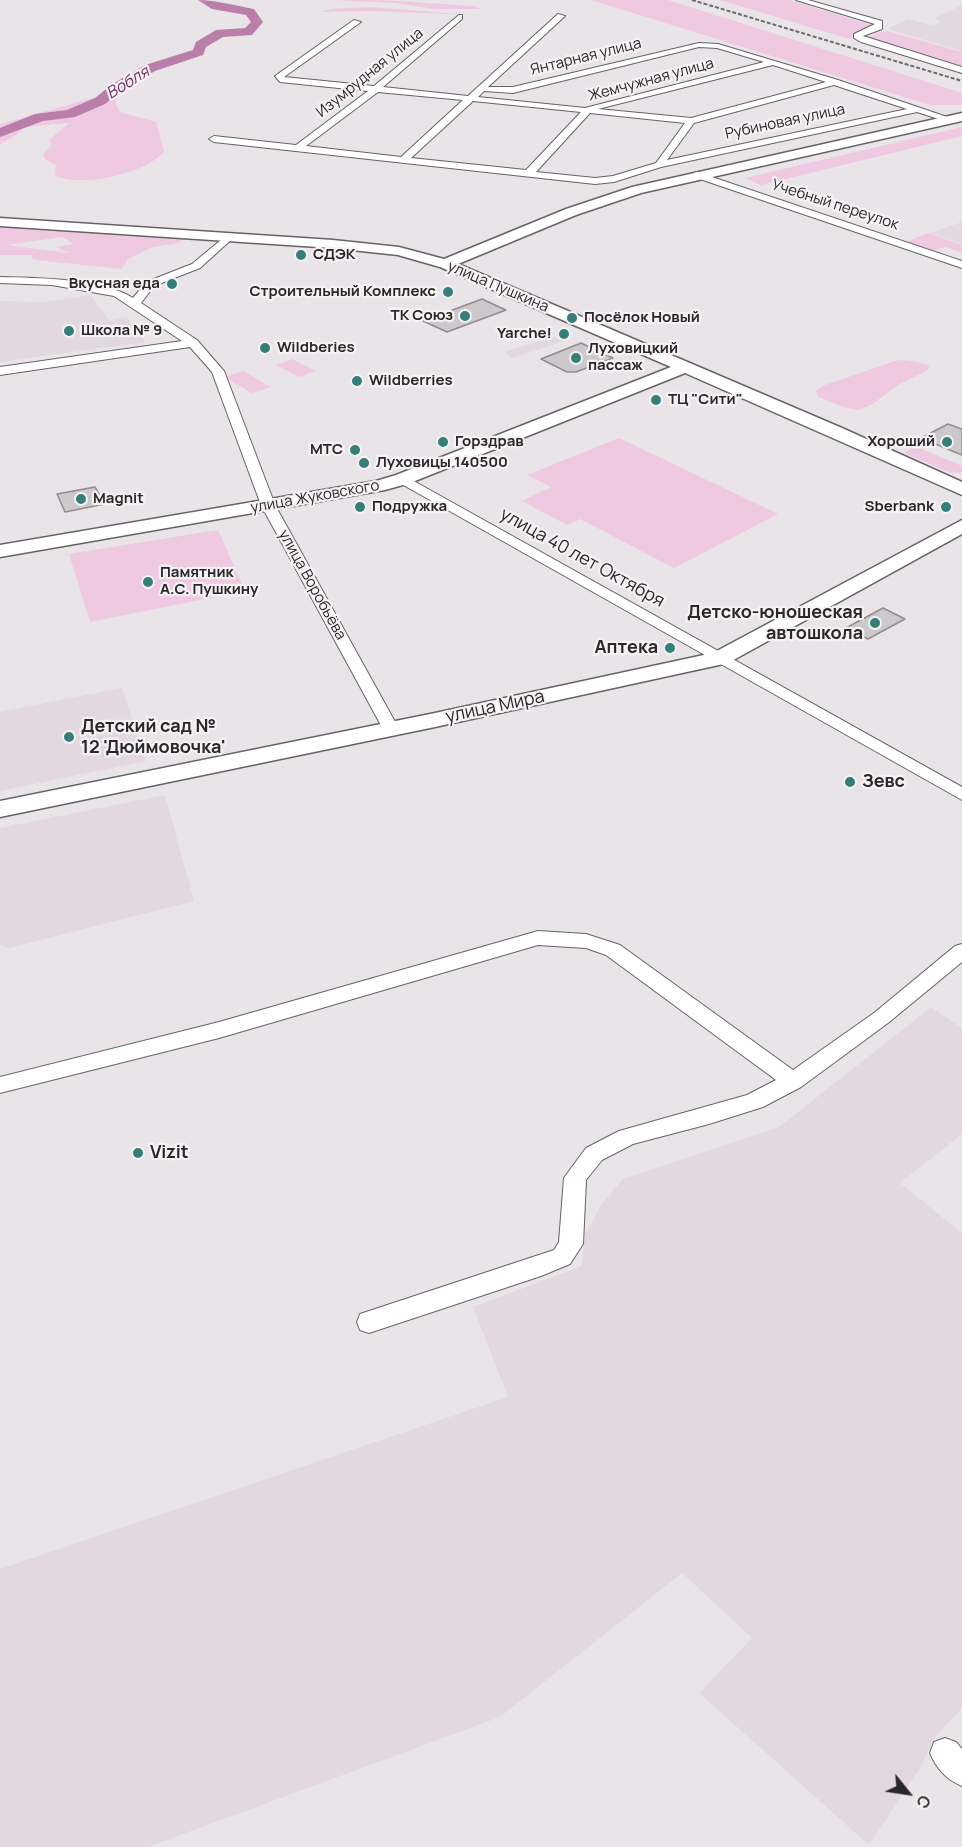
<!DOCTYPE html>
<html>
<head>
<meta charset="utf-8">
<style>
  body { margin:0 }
  #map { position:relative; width:962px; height:1847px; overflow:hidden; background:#e9e4e7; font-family:Manrope,sans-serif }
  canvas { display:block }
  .north { position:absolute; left:878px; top:1763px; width:60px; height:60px; -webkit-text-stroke:4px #f6f1f4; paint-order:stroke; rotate:120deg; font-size:16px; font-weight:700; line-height:24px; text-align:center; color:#292728 }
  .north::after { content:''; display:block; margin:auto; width:21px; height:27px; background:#292728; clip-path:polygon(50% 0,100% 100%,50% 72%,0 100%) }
</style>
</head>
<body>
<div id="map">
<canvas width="962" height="1847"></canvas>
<div class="north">С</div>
</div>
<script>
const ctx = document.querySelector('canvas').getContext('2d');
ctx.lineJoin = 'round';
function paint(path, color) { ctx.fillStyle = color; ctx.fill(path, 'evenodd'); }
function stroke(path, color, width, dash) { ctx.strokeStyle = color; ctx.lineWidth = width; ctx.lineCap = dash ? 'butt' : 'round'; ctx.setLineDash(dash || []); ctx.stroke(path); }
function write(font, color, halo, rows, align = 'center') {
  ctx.font = font + ' Manrope,sans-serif'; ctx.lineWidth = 4.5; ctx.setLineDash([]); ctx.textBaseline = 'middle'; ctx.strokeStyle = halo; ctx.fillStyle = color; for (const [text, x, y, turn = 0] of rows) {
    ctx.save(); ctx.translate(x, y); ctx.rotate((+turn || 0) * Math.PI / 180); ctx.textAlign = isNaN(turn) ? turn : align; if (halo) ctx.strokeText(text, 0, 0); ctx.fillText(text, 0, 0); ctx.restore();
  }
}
paint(new Path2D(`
  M 962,5 L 962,51 L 887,29 L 908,19 L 931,25 L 942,22 L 935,18 Z
  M 962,222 L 962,244 L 930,233 Z
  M 90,295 L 109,320 L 126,317 L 146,342 L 0,362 L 0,301 L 44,302 Z
  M 553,337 L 564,341 L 512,358 L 504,352 Z
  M 122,688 L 146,761 L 0,791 L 0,712 Z
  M 165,795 L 194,901 L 9,948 L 0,945 L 0,828 Z
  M 931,1007 L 962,1028 L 962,1134 L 900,1183 L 962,1233 L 962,1708 L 934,1738 L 920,1768 L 869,1845 L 699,1693 L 752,1638 L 682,1573 L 500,1717 L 148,1847 L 0,1847 L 0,1569 L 508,1397 L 473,1307 L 582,1266 L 585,1235 L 601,1205 L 623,1179 L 779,1127 Z`), '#e4d8e0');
paint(new Path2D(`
  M 336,0 L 383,0 L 473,6 L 481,9 L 435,9 L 395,3 Z
  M 591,0 L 668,0 L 962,93 L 962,105 L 930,105 Z
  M 720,0 L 789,0 L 872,25 C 868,34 855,39 846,38 Z
  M 371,7 L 473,15 L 370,11 L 322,12 L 331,9 Z
  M 887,31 L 962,52 L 962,70 L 867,40 L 876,33 Z
  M 111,93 L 116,97 L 116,104 L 120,112 L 156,122 L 164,151 C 149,173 78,189 55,175 L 56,165 L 46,160 L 43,154 L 52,145 L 49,140 L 69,123 L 24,127 L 16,135 L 0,144 L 0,124 Z
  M 962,127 L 962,136 L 761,185 L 745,178 Z
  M 0,225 L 186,238 L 175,244 L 153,247 L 128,259 L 122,269 L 37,260 L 33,259 L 31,255 L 0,255 ZM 62,237 L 74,244 L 56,247 L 69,253 L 7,245 Z
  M 928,233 L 962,245 L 962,253 L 946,247 L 930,251 L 906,242 Z
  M 292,359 L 315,371 L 299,377 L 276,365 Z
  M 898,360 L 917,362 L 929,365 L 928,370 L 898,385 L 871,405 L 858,410 L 843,407 L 818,397 L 816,390 L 825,385 Z
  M 243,371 L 271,387 L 252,393 L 224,377 Z
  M 619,438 L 778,514 L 674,568 L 580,519 L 567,525 L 522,501 L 551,487 L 527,475 Z
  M 911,448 L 922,449 L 962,466 L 962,473 L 949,472 L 905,453 Z
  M 218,530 L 245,591 L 90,622 L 69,554 Z`), '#efc8e2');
paint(new Path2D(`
  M 198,0 C 215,0 237,6 254,9 L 263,22 L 252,35 L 223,37 L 206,47 L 203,55 L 155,71 L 121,91 L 105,104 L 75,117 L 43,121 L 0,137 L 0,128 L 35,114 L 67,110 L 95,98 L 111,85 L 145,65 L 193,50 L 196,42 L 216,30 L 245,28 L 251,22 L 246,15 L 212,9 Z`), '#ba7fa8');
const building = new Path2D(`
  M 482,299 L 506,310 L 447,332 L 423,321 Z
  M 581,343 L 613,358 L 576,372 L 567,372 L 541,359 Z
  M 948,424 L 962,429 L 962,455 L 921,438 Z
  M 95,487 L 105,504 L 65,512 L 57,494 Z
  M 883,608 L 905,619 L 868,639 L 846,628 Z`);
paint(building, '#cdc8cc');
stroke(building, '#918d8f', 1.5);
const street = new Path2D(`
  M 796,0 L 808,0 L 882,21 L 882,29 L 863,36 L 962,67 L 962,73 L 861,42 L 854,38 L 854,34 L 875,24 Z
  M 558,14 L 565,16 L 488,87 L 513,87 L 699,43 L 718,44 L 838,80 L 956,120 L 951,123 L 917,112 L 661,167 L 614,182 L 595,184 L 214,142 L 209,139 L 214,136 L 296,145 L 368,91 L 280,82 L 275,76 L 354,20 L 361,22 L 284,77 L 374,86 L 459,15 L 462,15 L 462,19 L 383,87 L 468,96 ZM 699,47 L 717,48 L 764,62 L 585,108 L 478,97 L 484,91 L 513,93 ZM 773,65 L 826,82 L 691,118 L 598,109 ZM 834,85 L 907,109 L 667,160 L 694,123 ZM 378,92 L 463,100 L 401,157 L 306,146 ZM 473,101 L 581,112 L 526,170 L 411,158 ZM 590,113 L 685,123 L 656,163 L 613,176 L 595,178 L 536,172 Z
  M 697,172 L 962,261 L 962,268 L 694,177 L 694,173 Z
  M 228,234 L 233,237 L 232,239 L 200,268 L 154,286 L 141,303 L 197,340 L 224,371 L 275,505 L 399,729 L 397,733 L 385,733 L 383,729 L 261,505 L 212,372 L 190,347 L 0,375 L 0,367 L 182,341 L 114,296 L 52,285 L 0,283 L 0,277 C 37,278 102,278 133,298 L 146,282 L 192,264 Z
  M 403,475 L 962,787 L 962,800 L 398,482 L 396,479 L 398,476 Z
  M 538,931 L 586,934 L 620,945 L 793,1070 L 874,1013 L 955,946 L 962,944 L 962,962 L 888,1023 L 801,1087 L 763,1107 L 709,1124 L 633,1144 L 602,1160 L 586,1180 L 583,1244 L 570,1264 L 541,1276 L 369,1333 L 360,1330 L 357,1322 L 360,1314 L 554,1250 L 559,1242 L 564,1178 L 586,1148 L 619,1131 L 747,1095 L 776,1080 L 606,955 L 586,948 L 538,945 L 219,1038 L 0,1093 L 0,1077 L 219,1022 Z
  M 945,1738 L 956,1742 L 962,1749 L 962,1786 C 947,1780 936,1768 930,1753 L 934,1742 Z`);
const secondary = new Path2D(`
  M 962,113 L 962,121 L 641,193 L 576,215 L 458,264 L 842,428 L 962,482 L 962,495 L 685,373 L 410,483 L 385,490 L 0,557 L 0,545 L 376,481 L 396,475 L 671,367 L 440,267 L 398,255 L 333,248 L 0,226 L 0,218 L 333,240 L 399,247 L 444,259 L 566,209 L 632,187 Z
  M 962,520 L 962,534 L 728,663 L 435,727 L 0,817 L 0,801 L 435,713 L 713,653 Z`);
stroke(street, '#666265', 2);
stroke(secondary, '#666265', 3);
paint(street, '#fff');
paint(secondary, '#fff');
stroke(new Path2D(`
  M 692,0 L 962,81`), '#6d6a6b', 2, [4, 2]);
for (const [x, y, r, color] of [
  [301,255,6,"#367e78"],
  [172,284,6,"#367e78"],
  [448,292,6,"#367e78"],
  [465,316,6,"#367e78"],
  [572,318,6,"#367e78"],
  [69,331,6,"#367e78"],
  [564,334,6,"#367e78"],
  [265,348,6,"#367e78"],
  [576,358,6,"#367e78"],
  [357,381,6,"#367e78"],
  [656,400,6,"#367e78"],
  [443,442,6,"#367e78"],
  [947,442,6,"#367e78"],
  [355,450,6,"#367e78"],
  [364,463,6,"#367e78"],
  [81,499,6,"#367e78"],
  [360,507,6,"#367e78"],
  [946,507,6,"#367e78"],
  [148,582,6,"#367e78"],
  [875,623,6,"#367e78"],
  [670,648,6,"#367e78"],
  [69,737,6,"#367e78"],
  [850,782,6,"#367e78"],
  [138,1153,6,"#367e78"]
]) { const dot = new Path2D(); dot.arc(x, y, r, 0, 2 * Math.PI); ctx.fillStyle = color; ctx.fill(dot); stroke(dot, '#f6f1f4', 2); }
write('15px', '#292728', '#f6f1f4', [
  ["Янтарная улица",586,57,-14],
  ["Изумрудная улица",370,73,-39],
  ["Жемчужная улица",651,80,-15],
  ["Рубиновая улица",785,122,-12],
  ["Учебный переулок",835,205,18],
  ["улица Пушкина",498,287,23],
  ["улица Жуковского",315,497,-10],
  ["улица Воробьёва",312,585,61]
]);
write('bold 15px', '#292728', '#f6f1f4', [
  ["СДЭК",313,255],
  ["Вкусная еда",160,284,"right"],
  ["Строительный Комплекс",436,292,"right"],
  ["ТК Союз",453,316,"right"],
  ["Посёлок Новый",584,318],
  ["Школа № 9",81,331],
  ["Yarche!",552,334,"right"],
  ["Wildberies",277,348],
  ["Луховицкий",588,349],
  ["пассаж",588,366],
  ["Wildberries",369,381],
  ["ТЦ \"Сити\"",668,400],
  ["Горздрав",455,442],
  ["Хороший",935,442,"right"],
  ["МТС",343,450,"right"],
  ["Луховицы 140500",376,463],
  ["Magnit",93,499],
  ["Подружка",372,507],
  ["Sberbank",934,507,"right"],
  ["Памятник",160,573],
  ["А.С. Пушкину",160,590]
], 'left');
write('italic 16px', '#722b60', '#f6f1f4', [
  ["Вобля",128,83,-32]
]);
write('18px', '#292728', '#f6f1f4', [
  ["улица 40 лет Октября",582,558,29],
  ["улица Мира",495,707,-12]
]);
write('bold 18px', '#292728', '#f6f1f4', [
  ["Детско-юношеская",863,613,"right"],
  ["автошкола",863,634,"right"],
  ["Аптека",658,648,"right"],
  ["Детский сад №",81,727],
  ["12 'Дюймовочка'",81,748],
  ["Зевс",862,782],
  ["Vizit",150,1153]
], 'left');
</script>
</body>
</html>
